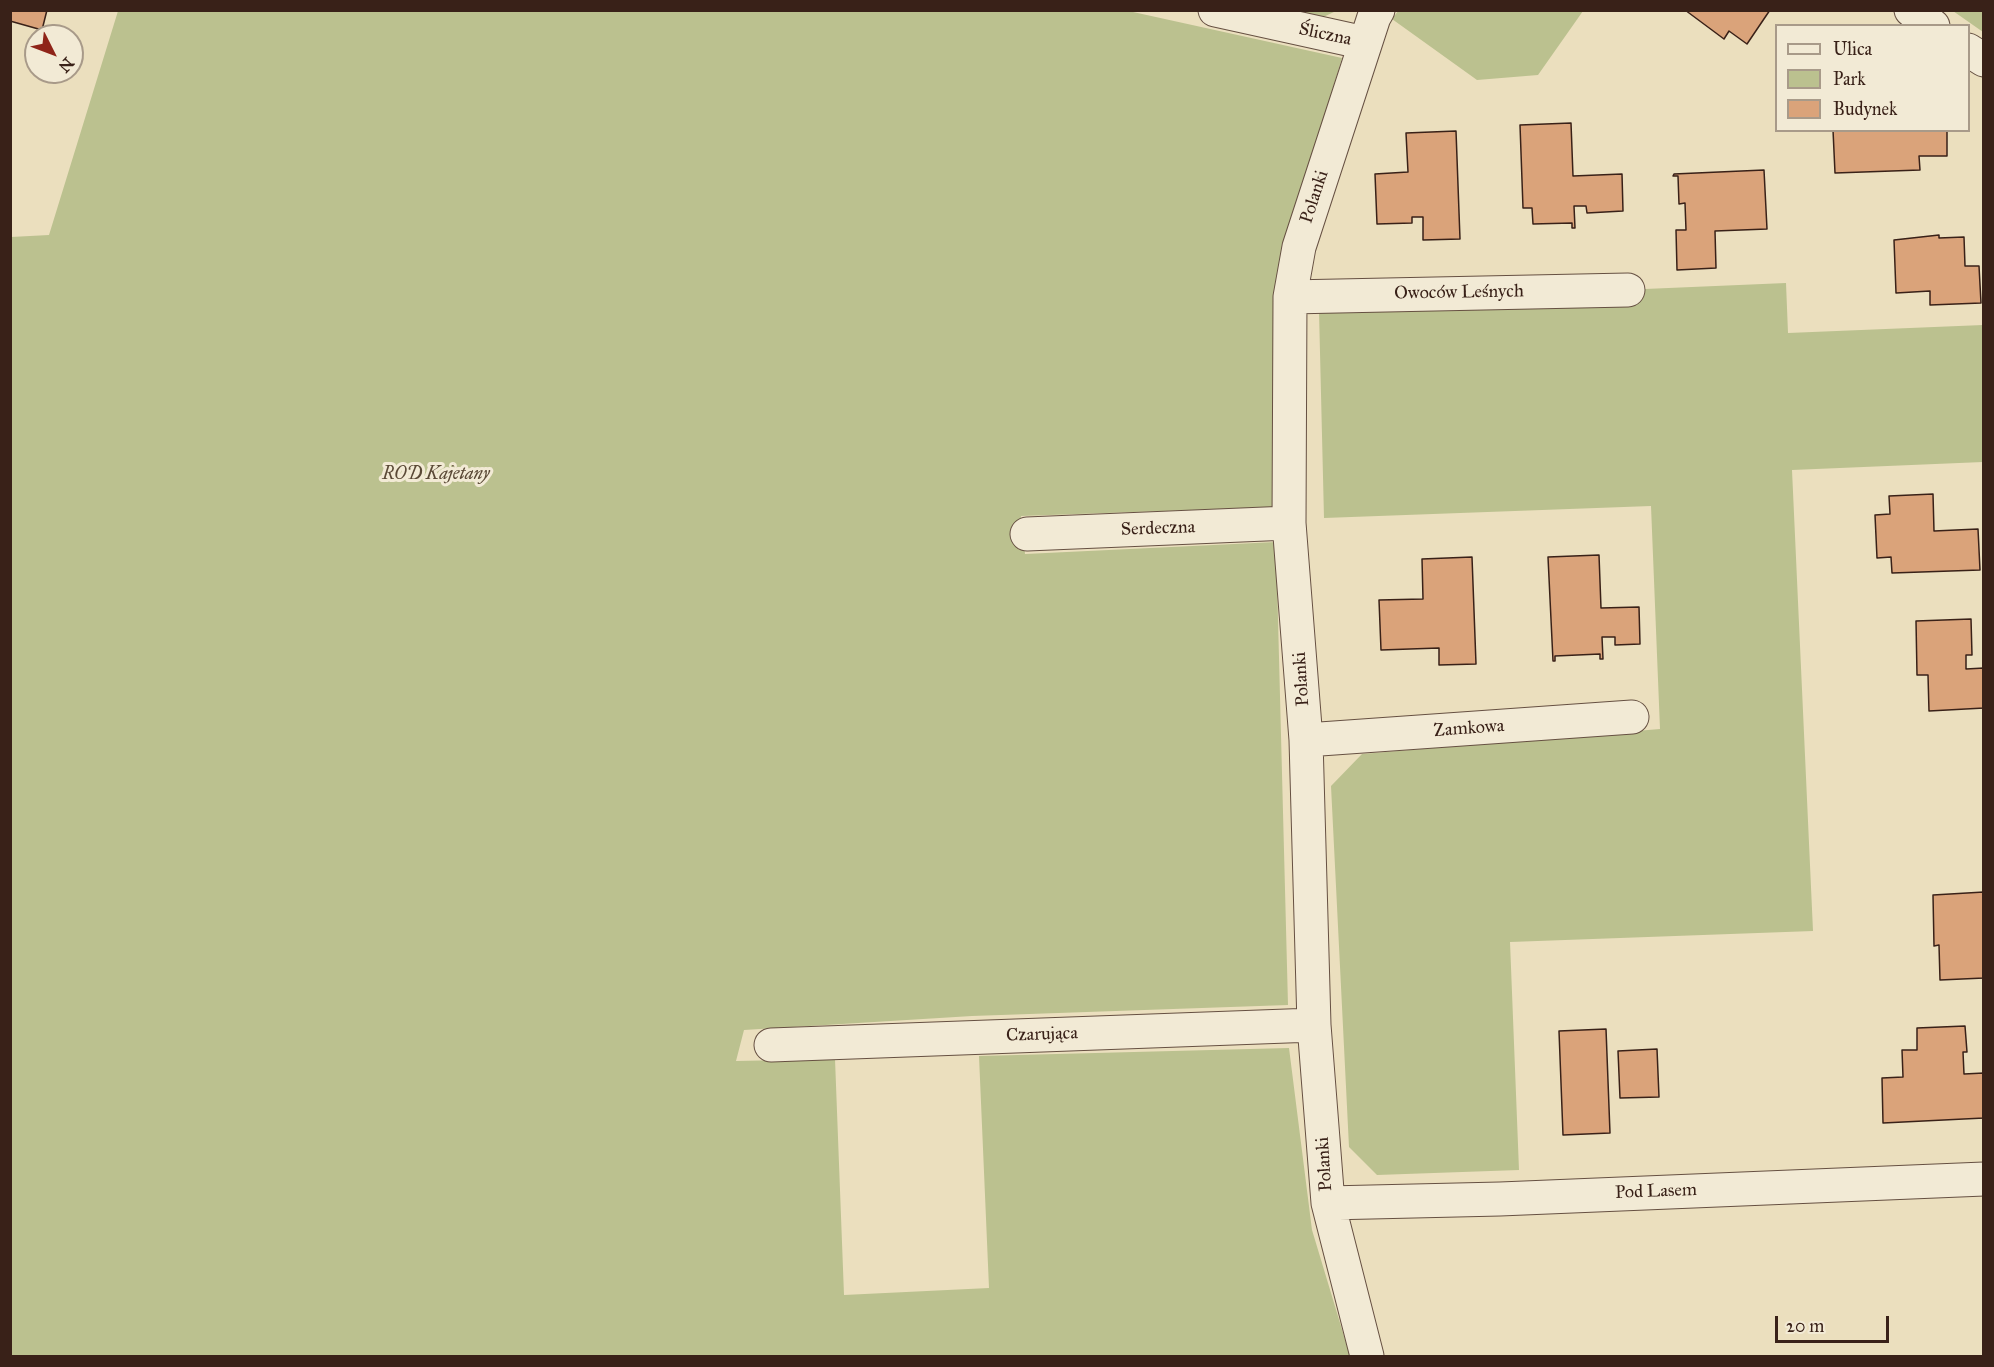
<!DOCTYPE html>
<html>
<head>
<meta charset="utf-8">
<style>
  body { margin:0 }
  #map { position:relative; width:1994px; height:1367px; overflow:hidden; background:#ebdfbe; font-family:"IM FELL Great Primer",serif }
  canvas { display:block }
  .frame { position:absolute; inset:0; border:12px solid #392118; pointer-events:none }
  .legend { position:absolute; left:1775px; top:24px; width:195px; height:108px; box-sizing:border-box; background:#f2ead5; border:2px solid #a89a89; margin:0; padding:8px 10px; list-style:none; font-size:18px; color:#392118 }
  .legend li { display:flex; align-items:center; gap:12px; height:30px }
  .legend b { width:30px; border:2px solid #a89a89 }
  .north { position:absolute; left:24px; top:24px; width:60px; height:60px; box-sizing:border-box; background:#f2ead5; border:2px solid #a89a89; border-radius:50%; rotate:132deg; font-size:16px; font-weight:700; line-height:24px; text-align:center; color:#392118 }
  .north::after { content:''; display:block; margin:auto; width:21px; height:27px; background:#8f2418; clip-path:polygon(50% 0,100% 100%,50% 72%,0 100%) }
  .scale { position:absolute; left:1775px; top:1316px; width:114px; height:27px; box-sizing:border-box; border:3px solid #392118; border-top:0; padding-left:8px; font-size:18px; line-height:21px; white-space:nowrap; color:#392118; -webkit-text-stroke:4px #f2ead5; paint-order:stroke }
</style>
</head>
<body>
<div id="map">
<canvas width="1994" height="1367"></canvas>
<div class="frame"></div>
<ul class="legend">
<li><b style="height:8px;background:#f2ead5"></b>Ulica</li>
<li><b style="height:16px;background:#bbc18f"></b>Park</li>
<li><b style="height:16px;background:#daa37a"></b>Budynek</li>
</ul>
<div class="north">N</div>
<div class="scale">20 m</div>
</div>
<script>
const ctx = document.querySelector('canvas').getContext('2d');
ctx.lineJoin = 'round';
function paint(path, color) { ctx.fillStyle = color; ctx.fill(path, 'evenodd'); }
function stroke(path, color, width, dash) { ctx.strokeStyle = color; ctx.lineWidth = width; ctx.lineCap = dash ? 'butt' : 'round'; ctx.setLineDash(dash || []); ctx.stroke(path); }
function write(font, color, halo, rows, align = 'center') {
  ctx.font = font + ' "IM FELL Great Primer",serif'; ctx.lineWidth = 6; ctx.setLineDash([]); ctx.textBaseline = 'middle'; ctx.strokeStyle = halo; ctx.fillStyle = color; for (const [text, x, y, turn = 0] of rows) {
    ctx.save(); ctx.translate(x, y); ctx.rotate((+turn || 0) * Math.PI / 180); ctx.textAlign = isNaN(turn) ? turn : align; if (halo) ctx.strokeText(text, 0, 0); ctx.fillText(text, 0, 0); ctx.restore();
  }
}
paint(new Path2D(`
  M 1124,10 L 1342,58 L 1280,263 L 1275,507 L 1021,516 L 1025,554 L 1276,542 L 1288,1005 L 972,1016 L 744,1030 L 736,1061 L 835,1059 L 844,1295 L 989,1288 L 979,1056 L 1289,1048 L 1312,1230 L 1350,1356 L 11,1356 L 11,237 L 49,235 L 118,11 Z
  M 1275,11 L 1336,11 L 1317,20 Z
  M 1398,11 L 1398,10 L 1583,11 L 1538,75 L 1477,80 L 1392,19 Z
  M 1953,11 L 1983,11 L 1983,32 Z
  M 1786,283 L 1788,333 L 1983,325 L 1983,462 L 1792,470 L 1813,931 L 1510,942 L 1519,1170 L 1377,1175 L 1349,1147 L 1331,786 L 1362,754 L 1660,729 L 1651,506 L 1324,518 L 1319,311 L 1631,300 L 1645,289 Z`), '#bbc18f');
const building = new Path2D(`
  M 10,10 L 47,10 L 42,30 L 10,21 Z
  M 1685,10 L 1770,10 L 1747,44 L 1729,31 L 1724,39 Z
  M 1571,123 L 1573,176 L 1622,174 L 1623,211 L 1587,213 L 1586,206 L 1574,206 L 1575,228 L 1572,228 L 1572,223 L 1533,224 L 1532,208 L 1523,208 L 1520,125 Z
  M 1833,130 L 1947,130 L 1947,156 L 1919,156 L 1920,170 L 1835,173 Z
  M 1456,131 L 1460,239 L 1423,240 L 1423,217 L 1412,217 L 1412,223 L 1377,224 L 1375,174 L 1408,172 L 1406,133 Z
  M 1764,170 L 1767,229 L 1715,231 L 1716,268 L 1677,270 L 1676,230 L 1686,230 L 1685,203 L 1679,204 L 1678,176 L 1673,176 L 1674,174 Z
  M 1939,235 L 1939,238 L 1964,237 L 1965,266 L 1979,266 L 1981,303 L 1930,305 L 1930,291 L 1896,293 L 1894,240 Z
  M 1933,494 L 1934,531 L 1978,529 L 1980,570 L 1892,573 L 1891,557 L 1877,558 L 1875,515 L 1890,514 L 1889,496 Z
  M 1599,555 L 1601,608 L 1639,607 L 1640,644 L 1615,645 L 1615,637 L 1602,637 L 1603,659 L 1600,659 L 1600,654 L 1555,656 L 1555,661 L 1553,661 L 1548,557 Z
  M 1472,557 L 1476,664 L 1439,665 L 1439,648 L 1381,650 L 1379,600 L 1423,599 L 1422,559 Z
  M 1971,619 L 1972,655 L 1966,655 L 1966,669 L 1984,668 L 1984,708 L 1929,711 L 1928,675 L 1917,675 L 1916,621 Z
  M 1984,892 L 1984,978 L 1940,980 L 1939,945 L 1934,946 L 1933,895 Z
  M 1965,1026 L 1967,1052 L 1963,1052 L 1964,1074 L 1984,1073 L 1984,1118 L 1883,1123 L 1882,1078 L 1903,1077 L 1902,1050 L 1917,1050 L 1917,1028 Z
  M 1606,1029 L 1610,1133 L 1563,1135 L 1559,1031 Z
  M 1657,1049 L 1659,1097 L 1620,1098 L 1618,1051 Z`);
paint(building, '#daa37a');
stroke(building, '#392118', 1.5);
const street = new Path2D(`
  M 1215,10 L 1365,43
  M 1911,10 L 1933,26
  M 1968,50 L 1984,60
  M 1290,297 L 1628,290
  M 1027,534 L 1289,523
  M 1306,740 L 1632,717
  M 771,1045 L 1314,1025
  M 1328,1203 L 1500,1199 L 1984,1179
  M 1367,1356 L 1328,1203 L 1314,1025 L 1306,740 L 1289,523 L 1290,297 L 1299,247 L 1374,17 L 1378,10`);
stroke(street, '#665042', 35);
stroke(street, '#f2ead5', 33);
write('18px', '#392118', '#f2ead5', [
  ["Śliczna",1325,35,12],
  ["Polanki",1315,197,-72],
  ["Owoców Leśnych",1459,293,-1],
  ["Serdeczna",1158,529,-2],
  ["Polanki",1302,679,-94],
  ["Zamkowa",1469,729,-4],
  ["Czarująca",1042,1035,-2],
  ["Polanki",1325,1164,-94],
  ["Pod Lasem",1656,1192,-2]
]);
write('italic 18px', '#5a4936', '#f2ead5', [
  ["ROD Kajetany",436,475]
]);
</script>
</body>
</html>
